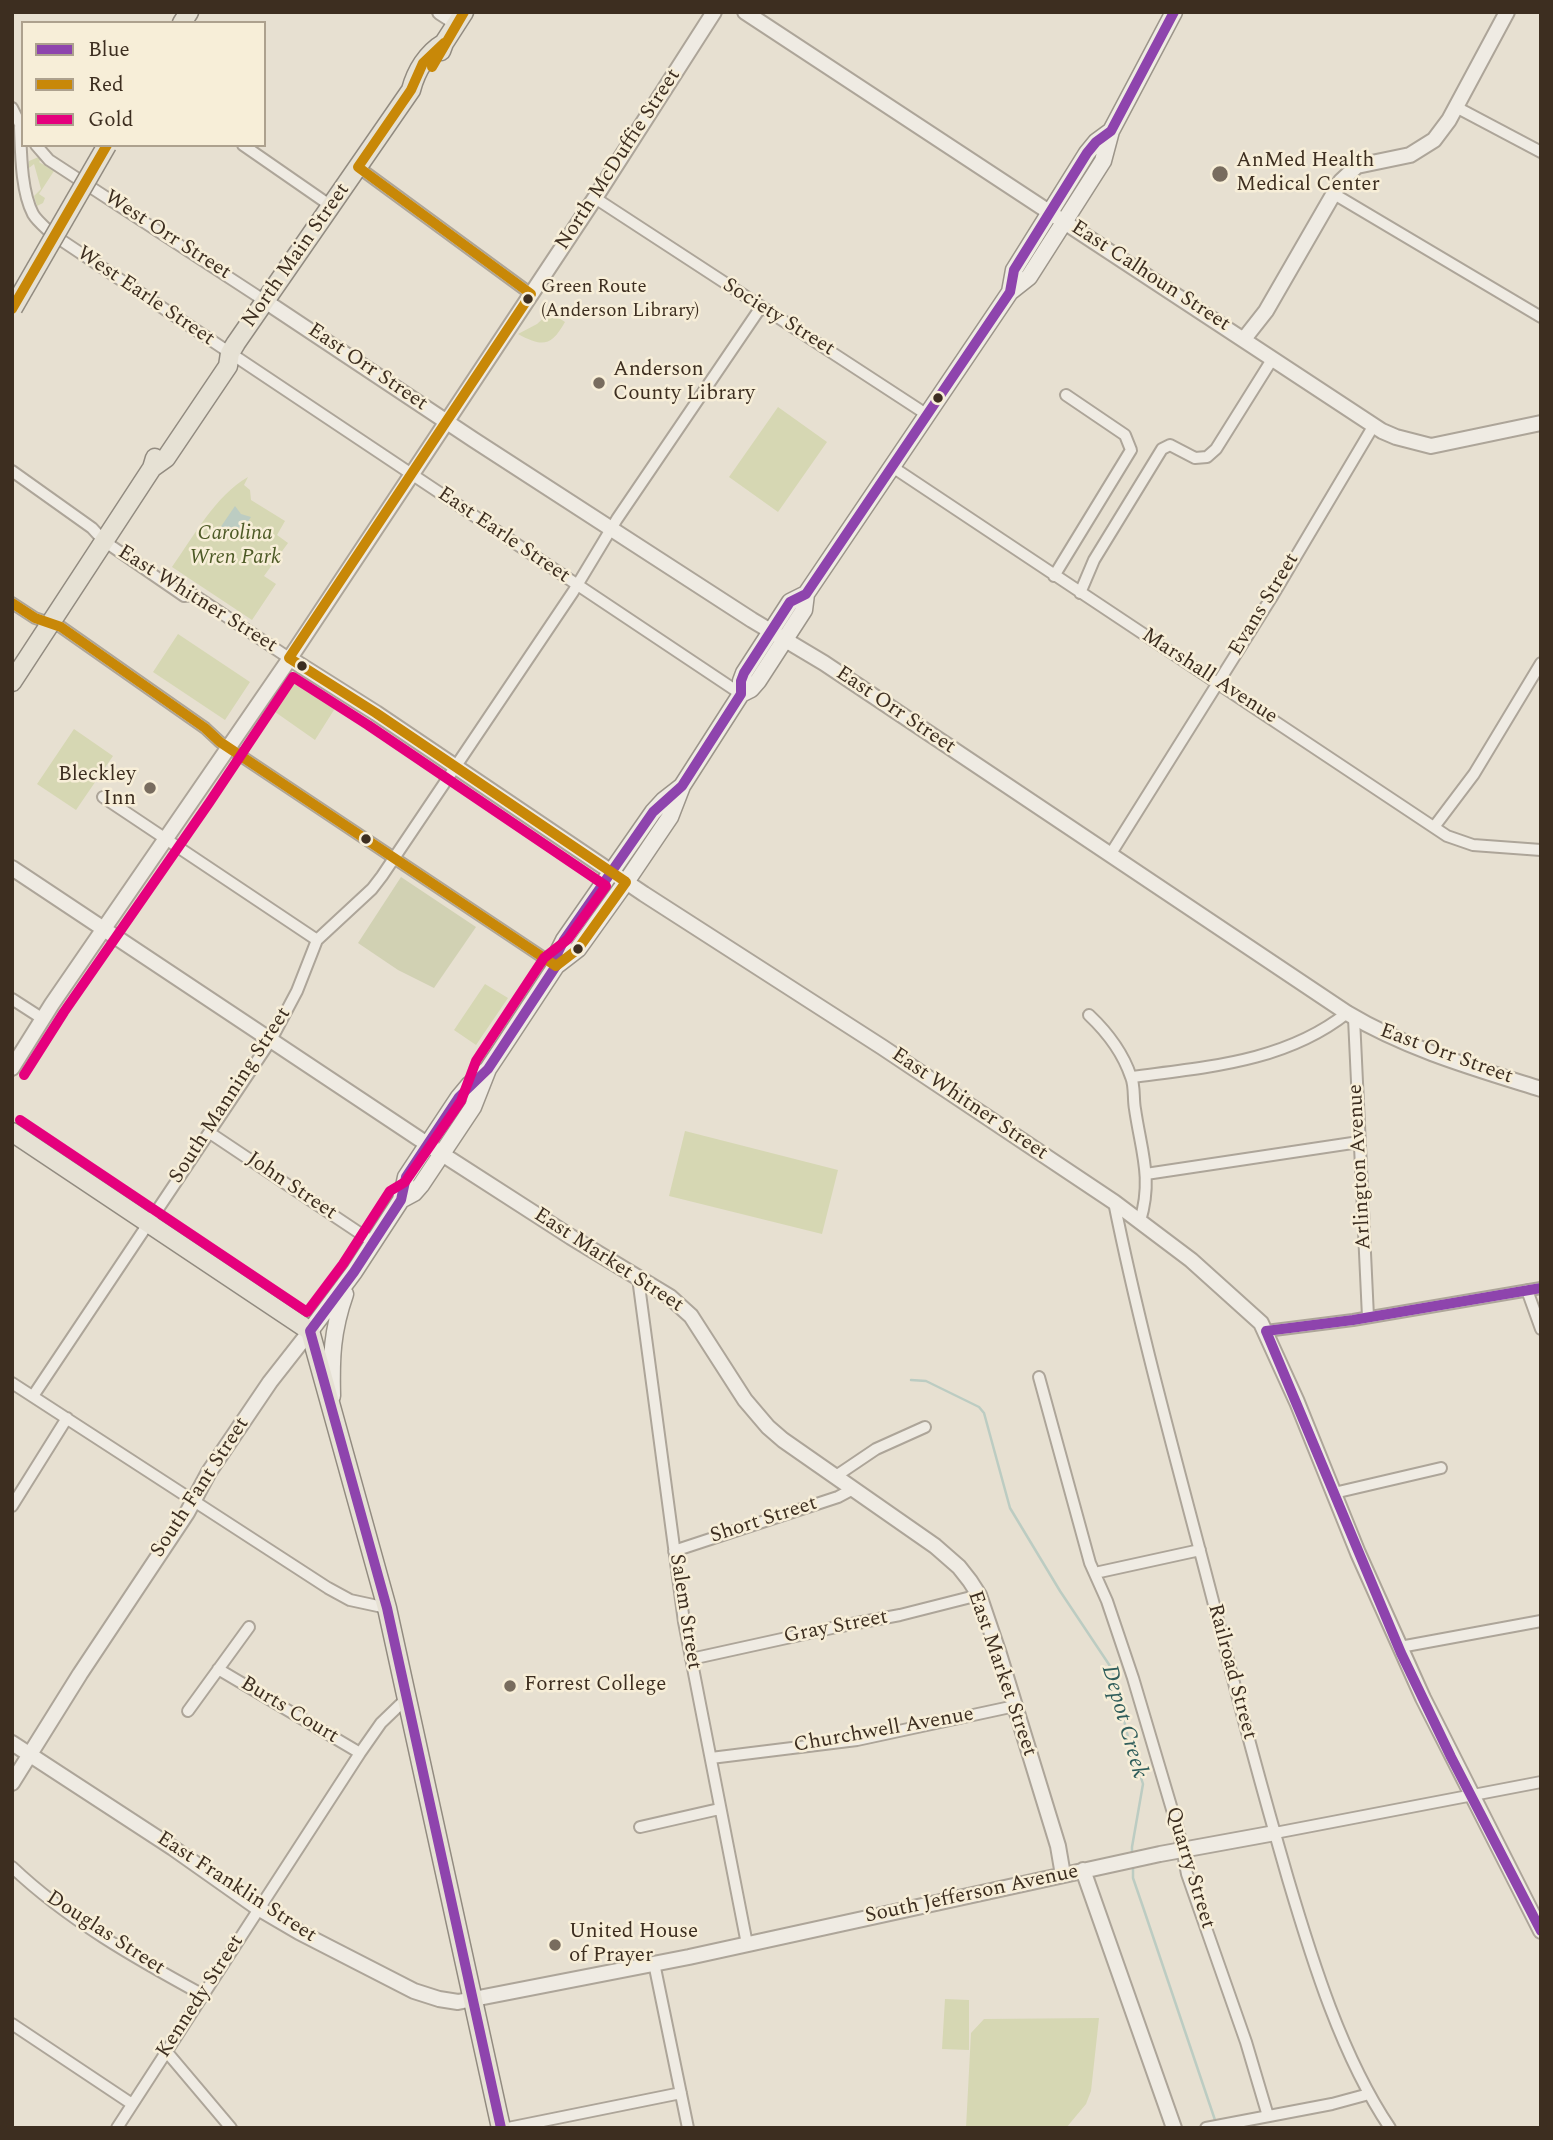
<!DOCTYPE html>
<html>
<head>
<meta charset="utf-8">
<style>
  body { margin:0 }
  #map { position:relative; width:1553px; height:2140px; overflow:hidden; background:#e7e0d1; font-family:Spectral,serif }
  canvas { display:block }
  .frame { position:absolute; inset:0; border:14px solid #3d2e20; pointer-events:none }
  .legend { position:absolute; left:21px; top:21px; width:245px; height:126px; box-sizing:border-box; background:#f7eed8; border:2px solid #ada18e; margin:0; padding:9px 12px; list-style:none; font-size:21px; color:#3d2e20 }
  .legend li { display:flex; align-items:center; gap:14px; height:35px }
  .legend b { width:35px; border:2px solid #ada18e }
</style>
</head>
<body>
<div id="map">
<canvas width="1553" height="2140"></canvas>
<div class="frame"></div>
<ul class="legend">
<li><b style="height:9px;background:#8e44ad"></b>Blue</li>
<li><b style="height:9px;background:#c88808"></b>Red</li>
<li><b style="height:9px;background:#e5007d"></b>Gold</li>
</ul>
</div>
<script>
const ctx = document.querySelector('canvas').getContext('2d');
ctx.lineJoin = 'round';
function paint(path, color) { ctx.fillStyle = color; ctx.fill(path, 'evenodd'); }
function stroke(path, color, width, dash) { ctx.strokeStyle = color; ctx.lineWidth = width; ctx.lineCap = dash ? 'butt' : 'round'; ctx.setLineDash(dash || []); ctx.stroke(path); }
function write(font, color, halo, rows, align = 'center') {
  ctx.font = font + ' Spectral,serif'; ctx.lineWidth = 5; ctx.setLineDash([]); ctx.textBaseline = 'middle'; ctx.strokeStyle = halo; ctx.fillStyle = color; for (const [text, x, y, turn = 0] of rows) {
    ctx.save(); ctx.translate(x, y); ctx.rotate((+turn || 0) * Math.PI / 180); ctx.textAlign = isNaN(turn) ? turn : align; if (halo) ctx.strokeText(text, 0, 0); ctx.fillText(text, 0, 0); ctx.restore();
  }
}
paint(new Path2D(`
  M 41,156 L 43,158 L 39,162 L 54,171 L 39,194 L 45,198 L 43,203 L 37,206 L 34,196 L 41,189 L 34,164 L 29,168 L 28,166 L 29,161 Z
  M 550,312 L 565,322 C 551,347 542,347 518,334 L 537,324 Z
  M 778,407 L 827,442 L 778,512 L 729,477 Z
  M 248,477 L 244,485 L 250,490 L 251,500 L 285,521 L 277,535 L 288,543 L 264,576 L 276,584 L 252,620 L 172,567 C 194,536 215,496 248,477 Z
  M 178,634 L 250,682 L 225,720 L 153,672 Z
  M 292,673 L 339,702 L 315,740 L 268,707 Z
  M 74,729 L 113,756 L 76,810 L 37,784 Z
  M 485,984 L 508,998 L 476,1045 L 454,1030 Z
  M 685,1131 L 838,1170 L 822,1234 L 669,1196 Z
  M 945,1999 L 969,2000 L 969,2050 L 942,2049 Z
  M 1099,2018 L 1091,2091 L 1086,2104 L 1066,2128 L 966,2128 L 971,2033 L 984,2019 Z`), '#d6d7b3');
paint(new Path2D(`
  M 401,877 L 476,927 L 434,988 L 398,970 L 358,943 Z`), '#d1d1b3');
paint(new Path2D(`
  M 235,506 L 241,514 L 251,517 L 236,540 L 228,537 L 220,528 Z`), '#bcccc2');
stroke(new Path2D(`
  M 911,1380 L 926,1381 L 979,1407 L 984,1413 L 1010,1508 L 1060,1591 L 1112,1669 L 1127,1733 L 1143,1784 L 1132,1847 L 1132,1856
  M 1133,1867 L 1133,1878 L 1143,1907 L 1216,2123`), '#bcccc2', 2.5);
const minor = new Path2D(`
  M 1456,107 L 1541,152
  M 12,108 L 23,130
  M 20,127 C 21,153 21,191 33,214 C 37,221 46,228 52,234 L 741,694
  M 36,145 L 49,160 L 265,301
  M 243,145 L 331,206
  M 358,167 L 531,294
  M 1334,194 L 1541,317
  M 595,198 L 926,414
  M 891,466 L 1447,836 L 1473,845 L 1541,850
  M 12,471 L 92,528 L 104,541 L 184,596 L 194,595 L 289,658
  M 1054,576 L 1131,450 L 1125,435 L 1066,395
  M 1080,593 L 1094,560 L 1162,449 L 1170,445 L 1195,458 L 1207,457 L 1216,449 L 1273,358
  M 12,603 L 35,618 L 61,627 L 205,728 L 220,742 L 556,966
  M 103,797 L 317,940
  M 1434,827 L 1474,774 L 1541,663
  M 1110,855 L 1273,595 L 1374,425
  M 12,999 L 43,1019
  M 1089,1015 C 1107,1032 1123,1053 1131,1077 C 1135,1086 1133,1099 1135,1109 C 1141,1151 1153,1178 1140,1221
  M 1354,1018 L 1368,1317
  M 1132,1077 C 1207,1067 1285,1062 1347,1013
  M 210,1133 L 373,1242
  M 1146,1174 L 1359,1142
  M 1114,1202 C 1143,1345 1184,1487 1220,1628 C 1241,1712 1264,1796 1288,1879 C 1312,1960 1342,2057 1390,2128
  M 638,1278 L 684,1622 L 747,1944
  M 1527,1290 L 1541,1329
  M 1266,1331 L 1353,1320 L 1541,1288
  M 1039,1377 L 1090,1563 L 1107,1601 L 1133,1678 L 1179,1833 L 1187,1874 L 1246,2042 L 1268,2116
  M 12,1383 L 328,1588 L 350,1600 L 387,1608
  M 33,1396 L 271,1040 L 297,991 L 317,940 L 372,889 L 382,876 L 573,592 L 617,519 L 761,307
  M 836,1476 L 876,1449 L 925,1427
  M 1334,1493 L 1441,1468
  M 12,1506 L 67,1418
  M 674,1551 L 838,1497 L 853,1489
  M 1095,1573 L 1200,1550
  M 1400,1647 L 1541,1621
  M 691,1659 L 841,1626 L 900,1615 L 979,1595
  M 218,1669 L 360,1753
  M 188,1711 L 249,1627
  M 711,1758 L 857,1740 L 1015,1706
  M 640,1827 L 719,1809
  M 1275,1833 L 1541,1782
  M 12,1867 C 68,1920 135,1958 203,1995
  M 654,1963 L 688,2128
  M 12,2024 L 132,2104
  M 166,2051 L 231,2128
  M 117,2128 L 360,1753 L 381,1723 L 408,1697
  M 508,2128 L 681,2093
  M 1206,2128 L 1332,2104 L 1369,2094`);
const tertiary = new Path2D(`
  M 440,12 L 457,23
  M 745,12 L 1382,431 L 1396,437 L 1431,446 L 1541,423
  M 265,301 L 474,440 L 752,620 L 824,663 L 1347,1013 C 1407,1049 1474,1068 1541,1089
  M 1244,339 L 1266,311 L 1341,181 L 1357,166 L 1410,155 L 1434,140 L 1449,120 L 1507,12
  M 289,658 L 376,713 L 644,894 L 882,1047 L 1114,1202 L 1191,1260 L 1261,1323 L 1297,1402 L 1358,1553 L 1423,1698 L 1541,1931
  M 12,868 L 442,1154 L 571,1237 L 670,1297 L 691,1316 L 745,1400 L 768,1427 L 783,1440 L 935,1546 L 959,1567 L 970,1581 L 979,1595 L 999,1654 L 1058,1846 L 1063,1875
  M 12,1068 L 52,1004 L 286,664 L 595,198 L 714,12
  M 12,1743 L 173,1848 L 258,1908 L 299,1932 L 414,1991 L 439,1999 L 458,2002 L 689,1957 L 1160,1854 L 1275,1833
  M 12,1783 L 80,1674 L 187,1513 L 209,1472 L 270,1382 L 310,1331
  M 1083,1870 L 1174,2128`);
const secondary = new Path2D(`
  M 1010,292 L 1014,270 L 1087,153 L 1096,142 L 1111,131
  M 741,694 L 741,681 L 744,673 L 790,602 L 806,594
  M 556,966 L 558,952 L 564,940 L 653,812 L 664,800 L 682,786
  M 401,1200 L 406,1177 L 459,1097 L 469,1085 L 488,1069
  M 310,1331 L 354,1272 L 401,1200 L 414,1193 L 421,1185 L 473,1107 L 488,1069 L 502,1048 L 556,966 L 578,949 L 626,882 L 670,817 L 682,786 L 741,694 L 751,689 L 758,681 L 804,610 L 806,594 L 1010,292 L 1029,277 L 1103,161 L 1111,131 L 1174,12
  M 332,1396 C 331,1358 332,1331 345,1294`);
const primary = new Path2D(`
  M 182,23 L 189,12
  M 441,51 L 444,43 L 464,12
  M 152,468 L 166,458 L 228,366 L 230,353 L 236,343 L 411,90 C 416,71 427,53 444,43
  M 12,682 L 152,468 L 155,458
  M 12,1132 L 310,1331 L 387,1608 L 501,2128`);
stroke(minor, '#ada599', 14);
stroke(tertiary, '#ada599', 18);
stroke(secondary, '#9c958a', 19);
stroke(primary, '#928b80', 21);
stroke(minor, '#efebe3', 10);
stroke(tertiary, '#efebe3', 14);
stroke(secondary, '#efebe3', 16);
stroke(primary, '#e6e1d4', 18);
const primaryBridge = new Path2D(`
  M 13,308 L 107,145`);
stroke(primaryBridge, '#928b80', 21, []);
stroke(primaryBridge, '#e6e1d4', 18);
stroke(new Path2D(`
  M 1541,1288 L 1353,1320 L 1266,1331 L 1401,1653 L 1451,1757 L 1541,1931
  M 501,2128 L 387,1608 L 310,1331 L 354,1272 L 401,1200 L 406,1177 L 459,1097 L 488,1069 L 556,966 L 558,952 L 564,940 L 653,812 L 682,786 L 741,694 L 741,681 L 744,673 L 790,602 L 806,594 L 1010,292 L 1014,270 L 1087,153 L 1096,142 L 1111,131 L 1174,12`), '#8e44ad', 10);
stroke(new Path2D(`
  M 432,67 L 464,12
  M 12,309 L 107,145
  M 12,603 L 35,618 L 61,627 L 205,728 L 220,742 L 556,966 L 578,949 L 626,882 L 376,713 L 289,658 L 531,294 L 358,167 L 411,90 L 423,63 L 444,43`), '#c88808', 10);
stroke(new Path2D(`
  M 20,1120 L 307,1312 L 343,1264 L 390,1191 L 405,1182 L 430,1146 L 461,1101 L 476,1061 L 544,958 L 568,939 L 606,886 L 368,725 L 293,677 L 209,803 L 64,1012 L 24,1075`), '#e5007d', 10);
for (const [x, y, r, color] of [
  [1220,174,9,"#786c5e"],
  [528,299,6,"#3d2e20"],
  [599,383,7,"#786c5e"],
  [938,398,6,"#3d2e20"],
  [302,666,6,"#3d2e20"],
  [150,788,7,"#786c5e"],
  [366,839,6,"#3d2e20"],
  [578,949,6,"#3d2e20"],
  [510,1686,7,"#786c5e"],
  [555,1945,7,"#786c5e"]
]) { const dot = new Path2D(); dot.arc(x, y, r, 0, 2 * Math.PI); ctx.fillStyle = color; ctx.fill(dot); stroke(dot, '#f7eed8', 2.5); }
write('19px', '#3d2e20', '#f7eed8', [
  ["Green Route",541,288],
  ["(Anderson Library)",541,312]
], 'left');
write('21px', '#3d2e20', '#f7eed8', [
  ["North McDuffie Street",619,160,-57],
  ["West Orr Street",167,236,33],
  ["North Main Street",297,256,-55],
  ["East Calhoun Street",1150,277,33],
  ["West Earle Street",145,297,34],
  ["Society Street",778,318,32],
  ["East Orr Street",367,368,34],
  ["East Earle Street",503,536,34],
  ["East Whitner Street",197,600,32],
  ["Evans Street",1265,605,-59],
  ["Marshall Avenue",1209,677,33],
  ["East Orr Street",895,711,34],
  ["East Orr Street",1446,1055,20],
  ["South Manning Street",231,1096,-57],
  ["East Whitner Street",969,1105,34],
  ["Arlington Avenue",1361,1167,-93],
  ["John Street",291,1187,34],
  ["East Market Street",608,1261,33],
  ["South Fant Street",201,1488,-57],
  ["Short Street",764,1521,-18],
  ["Salem Street",684,1612,81],
  ["Gray Street",836,1628,-11],
  ["Railroad Street",1231,1672,75],
  ["East Market Street",1001,1674,71],
  ["Burts Court",289,1711,31],
  ["Churchwell Avenue",884,1731,-10],
  ["Quarry Street",1189,1868,73],
  ["East Franklin Street",236,1888,33],
  ["South Jefferson Avenue",972,1895,-12],
  ["Douglas Street",105,1934,33],
  ["Kennedy Street",201,1997,-57]
]);
write('21px', '#3d2e20', '#f7eed8', [
  ["AnMed Health",1236,162],
  ["Medical Center",1236,186],
  ["Anderson",613,371],
  ["County Library",613,395],
  ["Bleckley",136,776,"right"],
  ["Inn",136,800,"right"],
  ["Forrest College",524,1686],
  ["United House",569,1933],
  ["of Prayer",569,1957]
], 'left');
write('italic 21px', '#4d5a26', '#f7eed8', [
  ["Carolina",235,535],
  ["Wren Park",235,559]
]);
write('italic 23px', '#2f5d5a', '#f7eed8', [
  ["Depot Creek",1123,1722,74]
]);
</script>
</body>
</html>
